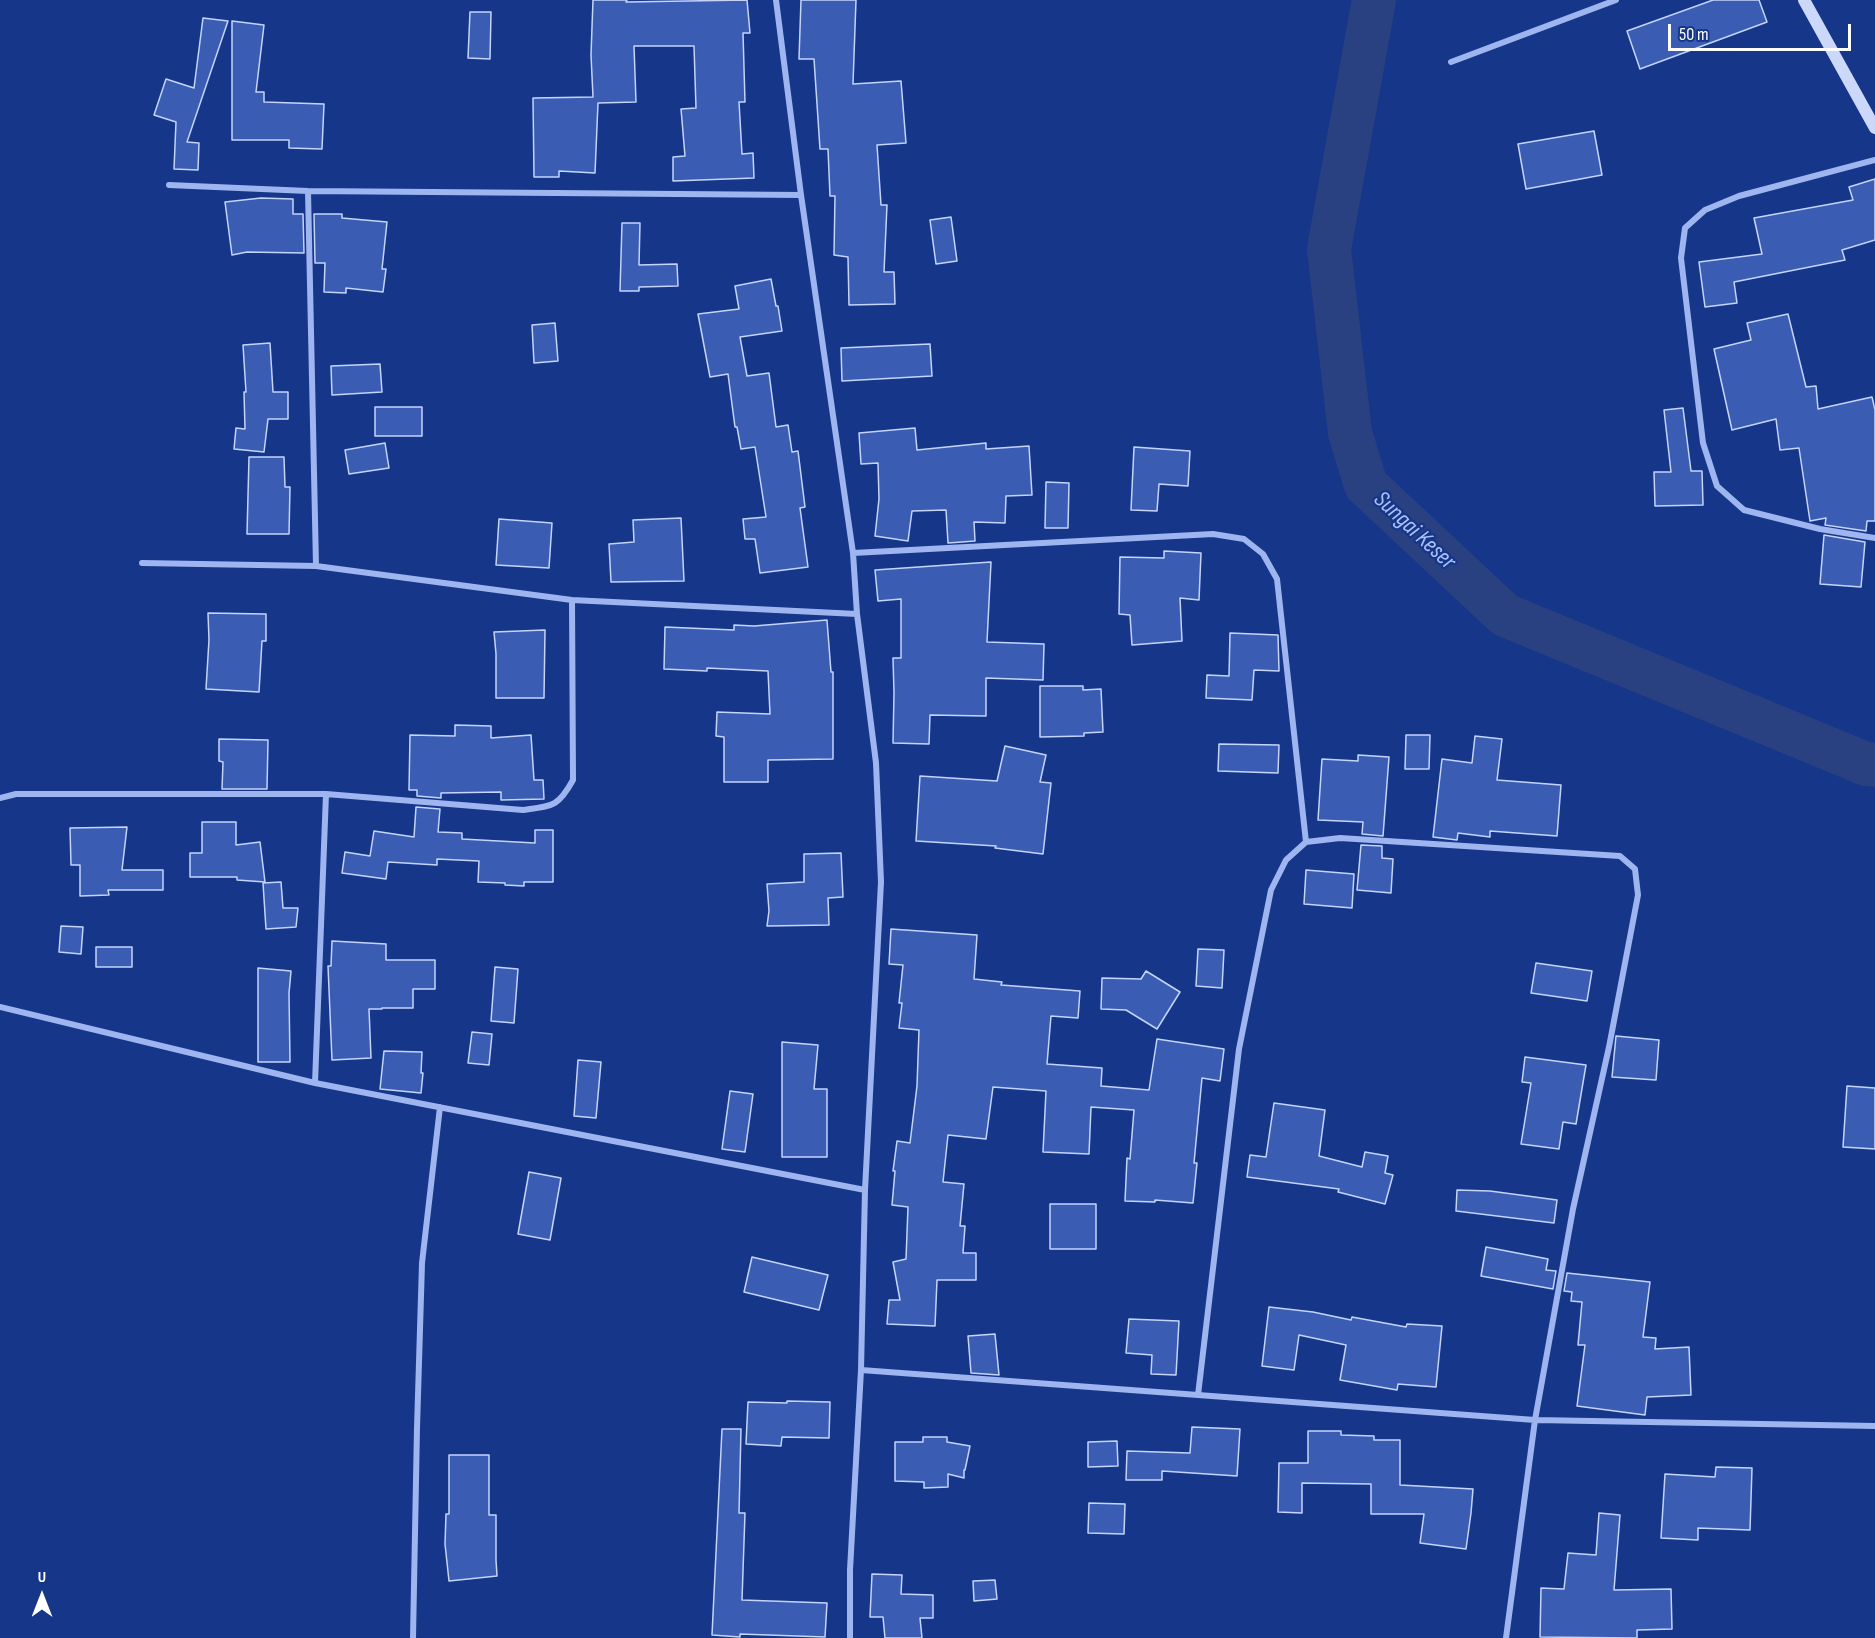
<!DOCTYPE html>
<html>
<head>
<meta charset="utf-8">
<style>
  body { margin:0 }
  #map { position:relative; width:1875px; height:1638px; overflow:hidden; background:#16368a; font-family:"Sofia Sans Condensed",sans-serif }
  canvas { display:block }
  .north { position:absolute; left:12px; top:1566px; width:60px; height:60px; -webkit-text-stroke:4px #16368a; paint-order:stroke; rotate:0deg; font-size:16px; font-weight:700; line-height:24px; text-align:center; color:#fff }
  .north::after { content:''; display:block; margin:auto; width:21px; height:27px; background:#fff; clip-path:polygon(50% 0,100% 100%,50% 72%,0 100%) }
  .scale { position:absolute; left:1668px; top:24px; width:183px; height:27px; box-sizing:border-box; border:3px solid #fff; border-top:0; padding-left:8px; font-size:18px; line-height:21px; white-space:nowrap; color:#fff; -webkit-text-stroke:4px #16368a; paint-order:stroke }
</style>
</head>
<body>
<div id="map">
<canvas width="1875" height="1638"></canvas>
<div class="north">U</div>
<div class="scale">50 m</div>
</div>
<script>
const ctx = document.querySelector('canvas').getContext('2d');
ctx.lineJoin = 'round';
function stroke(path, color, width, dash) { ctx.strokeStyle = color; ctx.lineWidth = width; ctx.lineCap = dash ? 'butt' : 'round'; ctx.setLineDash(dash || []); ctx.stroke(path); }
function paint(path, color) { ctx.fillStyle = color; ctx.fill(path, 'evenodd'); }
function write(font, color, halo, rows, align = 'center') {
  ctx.font = font + ' "Sofia Sans Condensed",sans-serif'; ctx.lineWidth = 4.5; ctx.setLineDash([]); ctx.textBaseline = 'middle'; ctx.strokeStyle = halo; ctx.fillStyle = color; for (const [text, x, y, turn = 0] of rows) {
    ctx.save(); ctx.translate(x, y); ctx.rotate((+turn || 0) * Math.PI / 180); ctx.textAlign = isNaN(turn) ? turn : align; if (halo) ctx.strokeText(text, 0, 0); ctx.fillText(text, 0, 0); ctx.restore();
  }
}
stroke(new Path2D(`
  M 1374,0 L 1329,249 L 1350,433 L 1366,485 L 1505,615 L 1866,764 L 1875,765`), '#2a4181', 44);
const building = new Path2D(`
  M 593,0 L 627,0 L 626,2 L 747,0 L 750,33 L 743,33 L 745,102 L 739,102 L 742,154 L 753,153 L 754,178 L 673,181 L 673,157 L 685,156 L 681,109 L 696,108 L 694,46 L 634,46 L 636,102 L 598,103 L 595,173 L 559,171 L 559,177 L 534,177 L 533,98 L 593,97 L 591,55 Z
  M 801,0 L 856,0 L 853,84 L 901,81 L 906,143 L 877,145 L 881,205 L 887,205 L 884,272 L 894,272 L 895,304 L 849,305 L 848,257 L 834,255 L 835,196 L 830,196 L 828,149 L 820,149 L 814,59 L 799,59 Z
  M 1713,0 L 1759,0 L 1767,22 L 1640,69 L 1627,31 Z
  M 470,12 L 491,12 L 490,59 L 468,58 Z
  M 203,18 L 228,21 L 187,142 L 199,143 L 198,170 L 174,169 L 176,122 L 154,115 L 166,79 L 194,88 Z
  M 232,21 L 264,25 L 256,92 L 264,92 L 264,102 L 324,104 L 322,149 L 289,148 L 289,140 L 232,140 Z
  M 1594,131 L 1602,175 L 1526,189 L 1518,144 Z
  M 1875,179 L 1875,240 L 1842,250 L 1845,260 L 1734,282 L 1737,303 L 1705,307 L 1699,262 L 1762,254 L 1754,218 L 1853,200 L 1849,187 Z
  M 261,198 L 293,199 L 293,214 L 303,214 L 304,253 L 247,252 L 232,255 L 225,202 Z
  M 314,214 L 342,214 L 342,218 L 387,222 L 382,269 L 386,269 L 383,292 L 346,288 L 346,293 L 324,292 L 325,263 L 315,263 Z
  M 951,217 L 957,261 L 936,264 L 930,220 Z
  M 622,223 L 640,223 L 639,265 L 677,264 L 678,286 L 639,287 L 639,291 L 620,291 Z
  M 771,279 L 776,306 L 778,306 L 782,331 L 740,337 L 747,376 L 769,373 L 776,427 L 788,425 L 792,452 L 798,451 L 805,507 L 800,508 L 808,567 L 760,573 L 755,539 L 745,539 L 743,519 L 766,517 L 755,447 L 741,449 L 737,427 L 735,427 L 728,374 L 710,377 L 698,314 L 739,309 L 735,286 Z
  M 1788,314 L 1806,387 L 1816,386 L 1818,409 L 1872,397 L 1875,410 L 1875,521 L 1867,521 L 1866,531 L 1825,525 L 1826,518 L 1810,521 L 1799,448 L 1780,450 L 1776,419 L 1732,430 L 1714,349 L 1751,340 L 1747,323 Z
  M 555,323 L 558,361 L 534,363 L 532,325 Z
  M 270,343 L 273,392 L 288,392 L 288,419 L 268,419 L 264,452 L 234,449 L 236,428 L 245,429 L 244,392 L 246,392 L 243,345 Z
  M 930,344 L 932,376 L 842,381 L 841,348 Z
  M 380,364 L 382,392 L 332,395 L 331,366 Z
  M 375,407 L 422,407 L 422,436 L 375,436 Z
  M 1683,408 L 1691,471 L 1702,471 L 1703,505 L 1655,506 L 1654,472 L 1671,472 L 1664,410 Z
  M 915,428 L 917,450 L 986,443 L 986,449 L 1029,446 L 1032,495 L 1006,496 L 1005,523 L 974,522 L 975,541 L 948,543 L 946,510 L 912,511 L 908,541 L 875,536 L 879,499 L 878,463 L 861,464 L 859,433 Z
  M 385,443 L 389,468 L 349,474 L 345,450 Z
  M 1134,447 L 1190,451 L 1188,486 L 1159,484 L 1157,511 L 1131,510 Z
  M 249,457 L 284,457 L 285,487 L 290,487 L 289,534 L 247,534 Z
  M 1046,482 L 1069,483 L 1068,528 L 1045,528 Z
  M 681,518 L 684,581 L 611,582 L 609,544 L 634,542 L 633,520 Z
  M 499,519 L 552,523 L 549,568 L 496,565 Z
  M 1824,535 L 1865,542 L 1861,587 L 1820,584 Z
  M 1164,551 L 1201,553 L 1199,600 L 1180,598 L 1182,641 L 1132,645 L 1130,615 L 1119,614 L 1120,557 L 1164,558 Z
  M 991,562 L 987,642 L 1044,644 L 1043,680 L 986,678 L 986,716 L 930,715 L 929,744 L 893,743 L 894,693 L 893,658 L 901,658 L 901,599 L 878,601 L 875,570 Z
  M 208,613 L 266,614 L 266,641 L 262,641 L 259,692 L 206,689 L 209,640 Z
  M 827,620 L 831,672 L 833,672 L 833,759 L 768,760 L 768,782 L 724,782 L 724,737 L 716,736 L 717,712 L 770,714 L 768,671 L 707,668 L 707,671 L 664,669 L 665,627 L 734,630 L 734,625 L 754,626 Z
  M 545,630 L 544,698 L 496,698 L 496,654 L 494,632 Z
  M 1230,633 L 1278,635 L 1279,671 L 1254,670 L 1252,700 L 1206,698 L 1207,675 L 1229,676 Z
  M 1040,686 L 1083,686 L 1083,690 L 1101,689 L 1103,732 L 1084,733 L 1084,736 L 1040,737 Z
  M 455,725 L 491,726 L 491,738 L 531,735 L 534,780 L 543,780 L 544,799 L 501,800 L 501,792 L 441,793 L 441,798 L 417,796 L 417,790 L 409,790 L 410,735 L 455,736 Z
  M 1406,735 L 1430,735 L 1429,769 L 1405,769 Z
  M 1475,736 L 1502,739 L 1497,780 L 1561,785 L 1557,836 L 1490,831 L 1490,837 L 1458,833 L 1457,840 L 1433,837 L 1442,759 L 1472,763 Z
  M 219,739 L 268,740 L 267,789 L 222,789 L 223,762 L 219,761 Z
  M 1219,744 L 1279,745 L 1278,773 L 1218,771 Z
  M 1005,746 L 1046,755 L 1040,782 L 1051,783 L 1043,854 L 995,848 L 996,846 L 916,841 L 920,776 L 997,781 Z
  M 1358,755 L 1389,757 L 1383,836 L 1362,834 L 1363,822 L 1318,820 L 1322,759 L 1358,761 Z
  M 416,807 L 440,809 L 438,832 L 462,833 L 462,839 L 535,843 L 535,830 L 553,830 L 553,882 L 524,882 L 524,886 L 505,885 L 505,883 L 478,882 L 479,861 L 437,859 L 437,865 L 388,862 L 386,879 L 342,873 L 345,852 L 370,856 L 374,831 L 414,837 Z
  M 202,822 L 236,822 L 236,845 L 260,842 L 265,882 L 237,880 L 237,877 L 190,877 L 190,853 L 202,853 Z
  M 127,827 L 122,870 L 163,870 L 163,890 L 108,890 L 109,895 L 80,896 L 80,865 L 71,865 L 70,828 Z
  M 1361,845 L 1382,846 L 1382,858 L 1393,859 L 1391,893 L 1357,890 Z
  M 841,853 L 843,897 L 828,898 L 829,925 L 767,926 L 769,911 L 767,884 L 804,882 L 804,854 Z
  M 1306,870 L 1354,874 L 1352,908 L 1304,904 Z
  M 281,882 L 283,908 L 298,908 L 296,927 L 266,929 L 263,883 Z
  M 61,926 L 83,927 L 81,954 L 59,952 Z
  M 891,929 L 977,935 L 974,979 L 1002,982 L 1001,985 L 1080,991 L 1078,1018 L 1051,1016 L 1047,1064 L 1102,1068 L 1101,1086 L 1149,1090 L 1157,1039 L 1224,1049 L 1220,1081 L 1202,1078 L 1194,1163 L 1197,1163 L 1193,1203 L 1155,1200 L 1155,1202 L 1125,1201 L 1127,1158 L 1130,1159 L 1134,1110 L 1091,1107 L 1089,1154 L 1043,1152 L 1046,1091 L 993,1087 L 986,1139 L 948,1135 L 943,1182 L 964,1184 L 960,1226 L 965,1226 L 963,1253 L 976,1253 L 976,1280 L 937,1280 L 935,1326 L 887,1324 L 889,1300 L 900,1300 L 893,1262 L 906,1259 L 908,1207 L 892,1205 L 895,1171 L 893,1171 L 897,1141 L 910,1143 L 917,1086 L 919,1030 L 899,1028 L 902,1003 L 899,1003 L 903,965 L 889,964 Z
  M 332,941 L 386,944 L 386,960 L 435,960 L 435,989 L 413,989 L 413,1008 L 382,1008 L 382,1009 L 369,1009 L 371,1058 L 332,1060 L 328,966 L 331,966 Z
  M 96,947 L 132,947 L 132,967 L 96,967 Z
  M 1198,949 L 1224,950 L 1222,988 L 1196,986 Z
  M 1536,963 L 1592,971 L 1587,1001 L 1531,993 Z
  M 495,967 L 518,969 L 514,1023 L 491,1021 Z
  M 258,968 L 291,971 L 289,993 L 290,1062 L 258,1062 Z
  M 1146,971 L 1180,992 L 1157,1029 L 1126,1010 L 1101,1009 L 1102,978 L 1141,979 Z
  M 472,1032 L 492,1034 L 489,1065 L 468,1063 Z
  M 1616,1036 L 1659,1040 L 1656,1080 L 1612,1077 Z
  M 782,1042 L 818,1045 L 814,1089 L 827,1089 L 827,1157 L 782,1157 Z
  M 384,1051 L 422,1052 L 421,1073 L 423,1073 L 421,1093 L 380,1089 Z
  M 1525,1057 L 1586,1065 L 1576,1124 L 1563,1122 L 1559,1149 L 1521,1144 L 1531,1083 L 1522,1082 Z
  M 578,1060 L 601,1062 L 596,1118 L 574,1116 Z
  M 1847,1086 L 1875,1088 L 1875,1149 L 1843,1147 Z
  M 730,1091 L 753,1094 L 745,1152 L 722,1149 Z
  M 1274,1103 L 1325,1110 L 1319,1156 L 1362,1167 L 1365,1152 L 1388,1156 L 1385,1173 L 1393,1175 L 1385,1204 L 1338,1192 L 1339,1189 L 1247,1177 L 1250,1155 L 1266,1157 Z
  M 529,1172 L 561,1178 L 550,1240 L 518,1234 Z
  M 1457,1190 L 1490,1191 L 1557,1200 L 1554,1223 L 1456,1211 Z
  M 1050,1204 L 1096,1204 L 1096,1249 L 1050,1249 Z
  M 1486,1247 L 1548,1259 L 1546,1270 L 1556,1271 L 1553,1289 L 1481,1276 Z
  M 752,1257 L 828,1275 L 819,1310 L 744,1292 Z
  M 1567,1273 L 1650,1282 L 1643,1337 L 1656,1338 L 1655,1349 L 1689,1347 L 1691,1395 L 1647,1397 L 1645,1415 L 1577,1406 L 1585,1345 L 1578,1345 L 1582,1302 L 1571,1301 L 1572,1292 L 1564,1291 Z
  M 1269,1307 L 1313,1312 L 1351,1320 L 1352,1317 L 1406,1327 L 1407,1324 L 1442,1326 L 1436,1387 L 1398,1384 L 1397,1390 L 1340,1380 L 1346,1345 L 1299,1335 L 1294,1370 L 1262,1366 Z
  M 1129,1319 L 1179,1321 L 1176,1375 L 1151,1374 L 1152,1355 L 1126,1353 Z
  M 995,1334 L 999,1375 L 971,1373 L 968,1336 Z
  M 787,1401 L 830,1402 L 829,1438 L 782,1437 L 781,1446 L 746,1444 L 748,1402 L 787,1403 Z
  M 1192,1427 L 1240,1429 L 1237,1476 L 1162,1471 L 1162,1480 L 1126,1480 L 1127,1451 L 1190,1453 Z
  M 722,1429 L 741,1429 L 739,1513 L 745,1513 L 742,1600 L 827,1603 L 825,1637 L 740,1634 L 740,1637 L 712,1635 Z
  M 1308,1431 L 1341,1431 L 1341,1435 L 1374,1436 L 1374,1440 L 1400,1440 L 1400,1485 L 1473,1489 L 1471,1513 L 1466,1549 L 1420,1543 L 1424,1514 L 1371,1514 L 1371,1484 L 1302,1483 L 1302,1513 L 1278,1512 L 1279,1463 L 1308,1463 Z
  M 923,1437 L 947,1437 L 947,1442 L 970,1446 L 965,1470 L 964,1470 L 964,1478 L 948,1474 L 948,1487 L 924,1488 L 924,1482 L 895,1481 L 895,1442 L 923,1442 Z
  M 1117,1441 L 1118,1466 L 1088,1467 L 1088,1442 Z
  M 449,1455 L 489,1455 L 489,1515 L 496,1515 L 496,1560 L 497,1576 L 449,1581 L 445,1544 L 446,1514 L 449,1514 Z
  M 1716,1467 L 1752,1468 L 1750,1530 L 1698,1528 L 1698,1540 L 1661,1538 L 1665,1474 L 1715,1477 Z
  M 1089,1503 L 1125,1504 L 1124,1534 L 1088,1533 Z
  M 1599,1513 L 1620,1515 L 1614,1590 L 1671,1589 L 1672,1629 L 1637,1630 L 1637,1638 L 1540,1637 L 1541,1588 L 1564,1589 L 1568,1553 L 1596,1555 Z
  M 872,1574 L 902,1575 L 901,1594 L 933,1595 L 933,1618 L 920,1618 L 922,1638 L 885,1638 L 883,1617 L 870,1617 Z
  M 995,1580 L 997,1599 L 974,1601 L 973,1581 Z`);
paint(building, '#3a5cb2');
stroke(building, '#c4d4fb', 1.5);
stroke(new Path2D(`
  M 776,0 L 801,195 L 853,553 L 857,614 L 876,763 L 881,882 L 865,1190 L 861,1370 L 850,1570 L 850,1638
  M 1451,62 L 1616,0
  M 1875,160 L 1739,196 L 1705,210 L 1685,228 L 1681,258 L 1703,443 L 1717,486 L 1744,510 L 1820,529 L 1875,538
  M 169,185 L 308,191 L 801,195
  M 308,191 L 316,566
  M 853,553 L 1213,534 L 1244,539 L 1263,554 L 1277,579 L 1306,842
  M 142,563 L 316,566 L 572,600 L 857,614
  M 0,798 L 16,794 L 326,794 L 523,810 C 553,806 558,807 573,780 L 572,600
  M 0,1007 L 315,1083 L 865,1190
  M 315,1083 L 326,794
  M 861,1370 L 1535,1420 L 1506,1638
  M 1198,1395 L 1239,1049 L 1271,890 L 1286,860 L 1306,842 L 1340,838 L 1620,856 L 1635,869 L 1638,895 L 1609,1047 L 1573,1209 L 1535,1420 L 1875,1426
  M 413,1638 L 417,1428 L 422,1263 L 440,1107`), '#9eb5ef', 6);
stroke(new Path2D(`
  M 1804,0 L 1875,128`), '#ccd8fa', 12);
write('italic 24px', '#aac0f6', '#16368a', [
  ["Sungai Keser",1414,531,43]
]);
</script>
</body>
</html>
